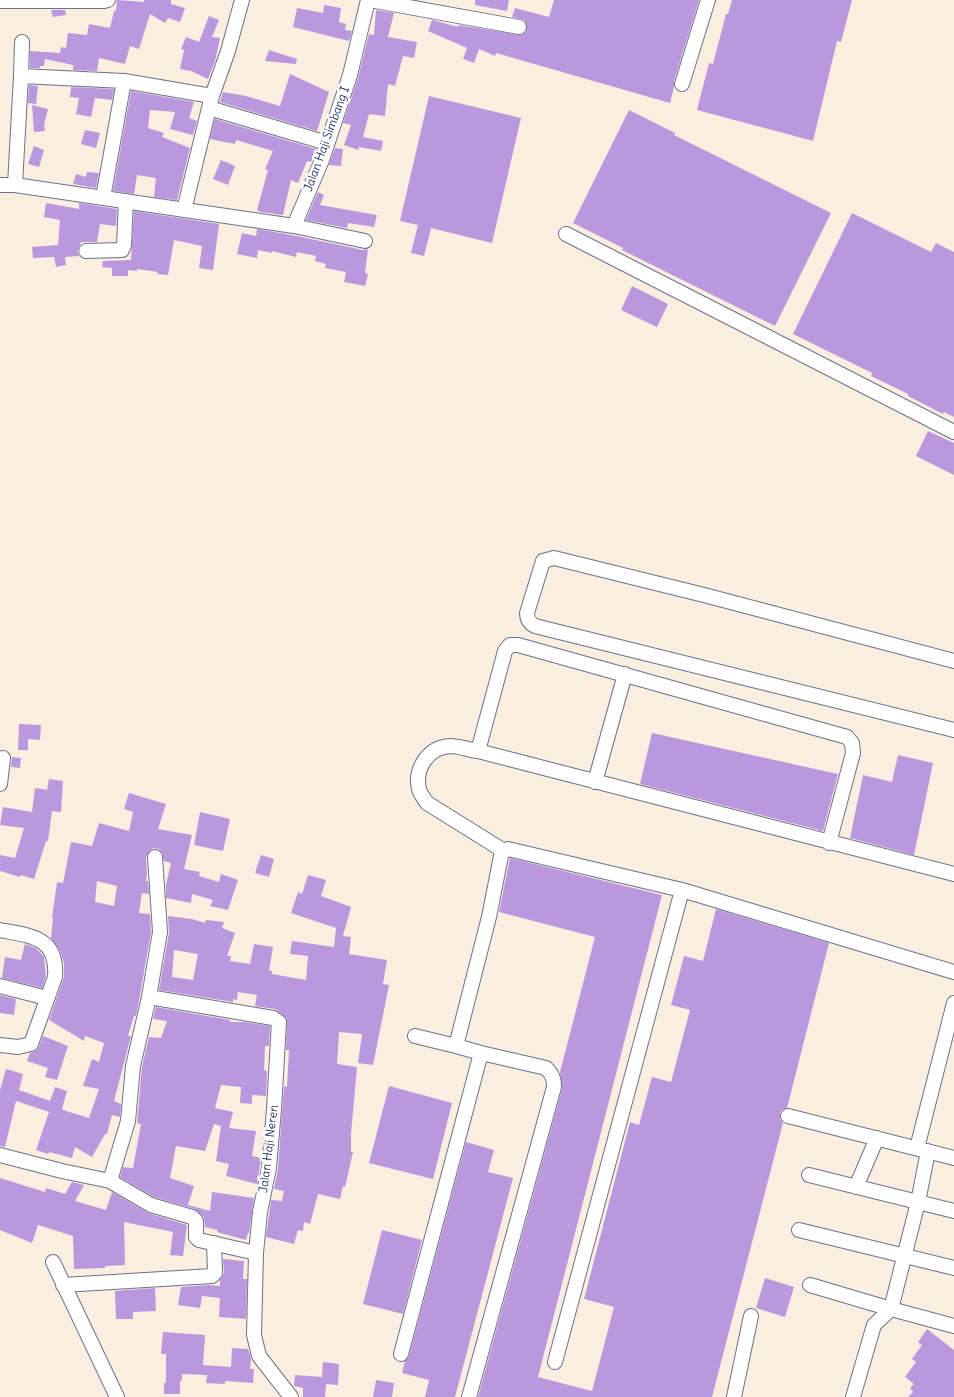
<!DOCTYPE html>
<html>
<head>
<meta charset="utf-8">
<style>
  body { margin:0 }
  canvas { display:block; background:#f9eedf }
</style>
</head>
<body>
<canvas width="954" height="1397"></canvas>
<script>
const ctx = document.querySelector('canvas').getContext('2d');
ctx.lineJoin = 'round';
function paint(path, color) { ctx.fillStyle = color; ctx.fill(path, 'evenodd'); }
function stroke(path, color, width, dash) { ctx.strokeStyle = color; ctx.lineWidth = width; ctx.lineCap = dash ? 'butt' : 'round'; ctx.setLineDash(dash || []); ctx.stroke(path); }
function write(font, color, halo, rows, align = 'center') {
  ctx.font = font + ' Delius,sans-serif'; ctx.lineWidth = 5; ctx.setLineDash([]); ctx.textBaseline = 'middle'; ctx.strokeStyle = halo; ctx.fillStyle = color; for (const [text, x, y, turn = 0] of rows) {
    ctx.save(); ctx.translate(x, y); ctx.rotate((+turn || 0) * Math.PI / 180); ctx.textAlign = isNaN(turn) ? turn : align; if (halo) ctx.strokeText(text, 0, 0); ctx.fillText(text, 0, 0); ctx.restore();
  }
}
paint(new Path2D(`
  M 117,0 L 144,2 L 144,0 L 171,0 L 171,4 L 185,8 L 180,22 L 168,18 L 165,23 L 150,14 L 139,49 L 130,46 L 125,64 L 99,58 L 97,71 L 73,70 L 73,65 L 45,59 L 44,66 L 40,66 L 40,68 L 30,68 L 30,51 L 60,53 L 61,47 L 66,48 L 68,33 L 87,35 L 89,24 L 110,28 L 114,11 L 116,11 Z
  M 475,0 L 509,0 L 507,11 L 475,5 Z
  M 554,0 L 699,0 L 674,81 L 674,87 L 670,103 L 496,53 L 495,56 L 479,49 L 474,63 L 463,59 L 467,48 L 428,31 L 432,20 L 458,27 L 458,25 L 521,35 L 526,32 L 527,25 L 524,20 L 512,17 L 515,8 L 549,17 Z
  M 732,0 L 852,0 L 841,42 L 837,41 L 813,141 L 697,110 L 709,63 L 713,64 L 726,14 L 728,14 Z
  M 324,5 L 341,8 L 339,22 L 346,24 L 345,30 L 352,31 L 349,41 L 293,27 L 297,8 L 323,13 Z
  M 51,10 L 65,10 L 66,15 L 53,17 Z
  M 376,10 L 394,13 L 388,37 L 417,42 L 414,58 L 403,56 L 395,86 L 388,84 L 385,116 L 369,114 L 363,137 L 383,141 L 381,151 L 359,147 L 358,150 L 344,145 L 351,125 L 343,123 L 358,78 L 369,34 L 374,35 Z
  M 209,16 L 219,20 L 212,37 L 220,38 L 215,61 L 208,79 L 191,71 L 180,69 L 184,50 L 181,49 L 186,37 L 199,42 Z
  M 269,50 L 297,59 L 296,64 L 265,61 Z
  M 290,74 L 329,92 L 317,131 L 220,102 L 223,92 L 246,96 L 280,106 Z
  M 29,85 L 38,86 L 36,104 L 28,103 Z
  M 71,87 L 114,89 L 112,100 L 95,98 L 91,117 L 76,114 L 79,98 L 70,97 Z
  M 131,91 L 194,102 L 189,118 L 197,121 L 193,135 L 170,129 L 175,112 L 150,110 L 148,128 L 164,133 L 162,137 L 190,148 L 177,200 L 154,197 L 156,178 L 137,175 L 134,194 L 113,191 Z
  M 429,96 L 521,118 L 492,243 L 431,228 L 424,256 L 411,253 L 418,225 L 400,221 Z
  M 32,105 L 48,109 L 44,125 L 45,131 L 34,132 Z
  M 629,110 L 675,133 L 674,135 L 831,213 L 775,326 L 622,250 L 623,248 L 573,223 Z
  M 215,119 L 316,149 L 311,162 L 307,161 L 298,183 L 291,180 L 283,215 L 260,212 L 257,210 L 268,170 L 265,169 L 273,151 L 236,140 L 235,144 L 210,139 Z
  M 85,130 L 100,133 L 96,148 L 81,144 Z
  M 34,146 L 44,150 L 39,167 L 28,164 Z
  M 335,148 L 343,149 L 341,166 L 329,165 Z
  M 221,160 L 235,166 L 228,185 L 213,179 Z
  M 87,172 L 99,173 L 96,188 L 73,184 L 76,174 L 86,177 Z
  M 318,192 L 324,195 L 320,205 L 377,215 L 374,227 L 348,223 L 347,228 L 306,220 Z
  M 46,203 L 79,209 L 79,203 L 117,209 L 116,226 L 100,224 L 97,242 L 81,242 L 77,251 L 79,256 L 65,257 L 66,265 L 56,267 L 54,257 L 33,258 L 32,247 L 58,245 L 60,220 L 44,217 Z
  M 134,211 L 219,224 L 213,270 L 199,268 L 202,246 L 174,240 L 168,275 L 157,274 L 158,272 L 137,269 L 137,271 L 128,270 L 128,276 L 112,276 L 112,268 L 102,267 L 103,261 L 131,260 Z
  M 852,213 L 931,252 L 936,243 L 954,252 L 954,417 L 944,412 L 943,414 L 908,396 L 908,394 L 871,376 L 872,373 L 793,334 Z
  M 257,229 L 292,235 L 363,250 L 368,249 L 365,273 L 368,274 L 365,286 L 344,282 L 346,272 L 325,268 L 326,264 L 315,261 L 316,256 L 297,252 L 296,257 L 272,251 L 272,253 L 258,250 L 257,258 L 237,254 L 242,233 L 256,236 Z
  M 632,286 L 668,304 L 657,327 L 621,310 Z
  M 928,431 L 954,443 L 954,475 L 916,456 Z
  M 19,724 L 41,725 L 40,740 L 28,739 L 28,750 L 18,750 Z
  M 652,733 L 838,774 L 823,831 L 640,784 Z
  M 898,755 L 933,763 L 914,855 L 850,838 L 863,775 L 892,782 Z
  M 12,757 L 21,758 L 20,768 L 11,767 Z
  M 49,779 L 63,781 L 61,812 L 52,811 L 48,841 L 46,841 L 34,879 L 21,875 L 20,877 L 0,871 L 0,855 L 15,858 L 24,828 L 0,825 L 3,807 L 32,812 L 35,788 L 47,790 Z
  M 129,793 L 166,804 L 158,829 L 192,835 L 184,869 L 200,872 L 199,876 L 219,882 L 221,874 L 238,880 L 228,910 L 210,906 L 213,900 L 192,894 L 191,903 L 166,898 L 166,885 L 171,863 L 164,861 L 162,853 L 159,849 L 154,848 L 150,850 L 146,858 L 147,874 L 146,881 L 148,881 L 149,894 L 142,893 L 139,913 L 150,914 L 151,932 L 140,995 L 136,1016 L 134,1016 L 128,1036 L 131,1036 L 114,1101 L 121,1104 L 120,1117 L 112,1115 L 107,1134 L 105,1134 L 92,1157 L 75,1147 L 72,1158 L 49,1152 L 48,1154 L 36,1150 L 49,1112 L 16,1101 L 5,1147 L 0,1146 L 0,1090 L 6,1069 L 23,1074 L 19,1090 L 50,1101 L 55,1087 L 67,1091 L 62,1109 L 63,1110 L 89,1118 L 99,1089 L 83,1086 L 92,1059 L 99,1062 L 104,1043 L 85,1036 L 84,1041 L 49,1020 L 64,977 L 64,963 L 60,951 L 51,938 L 53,918 L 52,918 L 57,882 L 63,883 L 71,842 L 92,846 L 99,823 L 129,831 L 133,812 L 124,809 ZM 97,881 L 117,886 L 114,906 L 95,902 Z
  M 200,812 L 230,819 L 223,851 L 194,845 Z
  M 261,855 L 274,859 L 269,877 L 255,873 Z
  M 510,858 L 662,895 L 538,1377 L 592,1391 L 614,1307 L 584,1299 L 630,1122 L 639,1125 L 652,1077 L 671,1082 L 690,1010 L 671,1005 L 684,956 L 703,961 L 716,909 L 829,943 L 787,1108 L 782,1110 L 780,1113 L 780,1119 L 783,1123 L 712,1397 L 478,1397 L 562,1089 L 560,1072 L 595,937 L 499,912 Z
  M 308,875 L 326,880 L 321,896 L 351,907 L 343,936 L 351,937 L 349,954 L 387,960 L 383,984 L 389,985 L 373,1065 L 358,1063 L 362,1034 L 339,1032 L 337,1064 L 357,1067 L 351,1134 L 351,1152 L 353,1152 L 345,1187 L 343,1186 L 340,1199 L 318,1194 L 310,1224 L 304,1222 L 303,1231 L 298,1230 L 294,1244 L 266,1237 L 271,1200 L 282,1201 L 284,1191 L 274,1189 L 278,1169 L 284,1086 L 287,1087 L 289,1050 L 286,1050 L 287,1018 L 275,1009 L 255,1006 L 257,995 L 238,992 L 237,1000 L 233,999 L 233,1002 L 159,990 L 169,933 L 168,916 L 192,919 L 205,923 L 206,920 L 224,922 L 222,928 L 235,933 L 227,956 L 231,956 L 230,961 L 250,964 L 254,944 L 273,947 L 269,971 L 272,971 L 272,974 L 306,980 L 308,956 L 290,954 L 292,941 L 334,947 L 336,928 L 291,913 L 298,892 L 302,894 ZM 174,950 L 198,954 L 193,980 L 172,977 Z
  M 25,944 L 36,948 L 44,957 L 46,976 L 42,988 L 2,978 L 5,957 L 21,960 Z
  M 0,995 L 16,999 L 14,1015 L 0,1013 Z
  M 156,1007 L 230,1020 L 230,1022 L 245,1022 L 270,1026 L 269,1046 L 265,1046 L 264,1070 L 267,1071 L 266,1096 L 252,1095 L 252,1104 L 240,1103 L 241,1087 L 221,1085 L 215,1108 L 233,1112 L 229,1128 L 256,1131 L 252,1156 L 261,1158 L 257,1184 L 226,1176 L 229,1164 L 216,1161 L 221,1126 L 214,1124 L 205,1151 L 176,1146 L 170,1178 L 194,1186 L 188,1205 L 210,1211 L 212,1192 L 254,1198 L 249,1233 L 248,1233 L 246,1240 L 217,1232 L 218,1230 L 205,1227 L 204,1217 L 195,1209 L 154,1197 L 120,1177 L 123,1167 L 133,1168 L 141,1124 L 137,1123 L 142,1067 L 149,1037 L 161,1038 L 167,1021 L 153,1019 Z
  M 43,1036 L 68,1046 L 57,1080 L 45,1077 L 48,1068 L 27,1061 L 30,1053 L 36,1051 L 39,1047 Z
  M 389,1086 L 452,1103 L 433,1179 L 369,1163 Z
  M 466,1142 L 494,1150 L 488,1172 L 513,1178 L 455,1397 L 425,1397 L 429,1380 L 402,1373 L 405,1361 L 409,1356 Z
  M 0,1178 L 45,1192 L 46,1188 L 65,1194 L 72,1182 L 84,1185 L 75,1201 L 106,1210 L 112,1192 L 148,1213 L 187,1225 L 183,1256 L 170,1255 L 173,1232 L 124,1222 L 125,1265 L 105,1266 L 105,1268 L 74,1269 L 73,1236 L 38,1225 L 32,1243 L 0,1230 Z
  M 382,1230 L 422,1240 L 403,1314 L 363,1304 Z
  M 223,1259 L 244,1261 L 243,1279 L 247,1279 L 246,1319 L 219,1317 L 220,1298 L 202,1296 L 200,1308 L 178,1305 L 181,1287 L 209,1285 L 220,1286 L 220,1280 L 224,1273 Z
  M 765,1278 L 794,1287 L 785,1317 L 756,1308 Z
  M 155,1288 L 156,1311 L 133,1312 L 133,1319 L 116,1319 L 115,1291 Z
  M 927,1329 L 954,1350 L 954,1397 L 908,1397 L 913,1392 L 910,1388 L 914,1384 L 905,1377 L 916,1362 L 912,1359 L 922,1345 L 918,1342 Z
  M 163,1332 L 205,1335 L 203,1365 L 231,1367 L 232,1348 L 248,1349 L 251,1358 L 250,1369 L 254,1369 L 253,1383 L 225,1381 L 225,1384 L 206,1383 L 207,1375 L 182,1374 L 182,1381 L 180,1381 L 180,1394 L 164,1394 L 164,1383 L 166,1383 L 166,1354 L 161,1354 Z
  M 323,1362 L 339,1364 L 338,1385 L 326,1384 L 325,1397 L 303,1397 L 303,1388 L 294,1386 L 295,1375 L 322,1377 Z
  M 376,1380 L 394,1383 L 392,1397 L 373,1397 Z`), '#bb98de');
const minor = new Path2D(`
  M 370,0 L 519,27
  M 0,1 L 104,1 L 108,0
  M 21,76 L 22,42
  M 682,84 L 708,0
  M 209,108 L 327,143
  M 0,185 L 15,185 L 294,226 L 322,160 L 350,75 L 368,0
  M 15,185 L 21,76 L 124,81 L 212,96
  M 103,198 L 124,81
  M 184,210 L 212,96 L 228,51 L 242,0
  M 294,226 L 365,241
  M 566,234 L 954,432
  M 86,251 L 122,250 L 124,245 L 126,201
  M 954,661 L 704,595 L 554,558 L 543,561 L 527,613 C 527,619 529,623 535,626 L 954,730
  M 478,751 L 505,651 L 510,645 L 518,645 L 847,737 L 852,743 L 853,753 L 829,843
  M 595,782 L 625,674
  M 0,784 L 3,758
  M 504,851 L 427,803 C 424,798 420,794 419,789 C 414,768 429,747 450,746 C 459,746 469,750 478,751 L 954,874
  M 0,930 C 31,936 58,937 55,977 L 31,1044 L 18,1047 L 0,1045
  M 0,986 L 47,998
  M 149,997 L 273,1018 L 279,1022 L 274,1109 L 269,1168 L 260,1212 L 256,1253 L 254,1335 L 259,1356 L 291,1397
  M 415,1036 L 456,1046
  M 481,1053 L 456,1046 L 489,917 L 501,856 L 504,851 L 508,849 L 682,890 L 954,972
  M 788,1116 L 954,1158
  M 917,1148 L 954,1003
  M 0,1155 L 62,1171 L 110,1181 L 151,1205 L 192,1217 L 196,1221 L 196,1237 L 199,1240 L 256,1253
  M 809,1175 L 954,1211
  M 110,1181 L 128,1121 L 133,1066 L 149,997 L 160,932 L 155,857
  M 856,1187 L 877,1138
  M 799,1230 L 954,1268
  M 53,1262 L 117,1397
  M 63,1285 L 212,1276 L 215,1273 L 214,1243
  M 810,1285 L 891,1309 L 918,1202 L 928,1151
  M 401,1354 L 481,1053 L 546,1068 C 552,1074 554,1078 554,1087 L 469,1397
  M 555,1362 L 682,890
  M 734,1397 L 751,1316
  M 853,1397 L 874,1325 L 891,1309 L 954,1326`);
stroke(minor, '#69728b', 16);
stroke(minor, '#fff', 14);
write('12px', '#1b2f5e', '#fff', [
  ["Jalan Haji Simbang I",327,139,-70],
  ["Jalan Haji Neren",269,1149,-83]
]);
</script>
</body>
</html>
